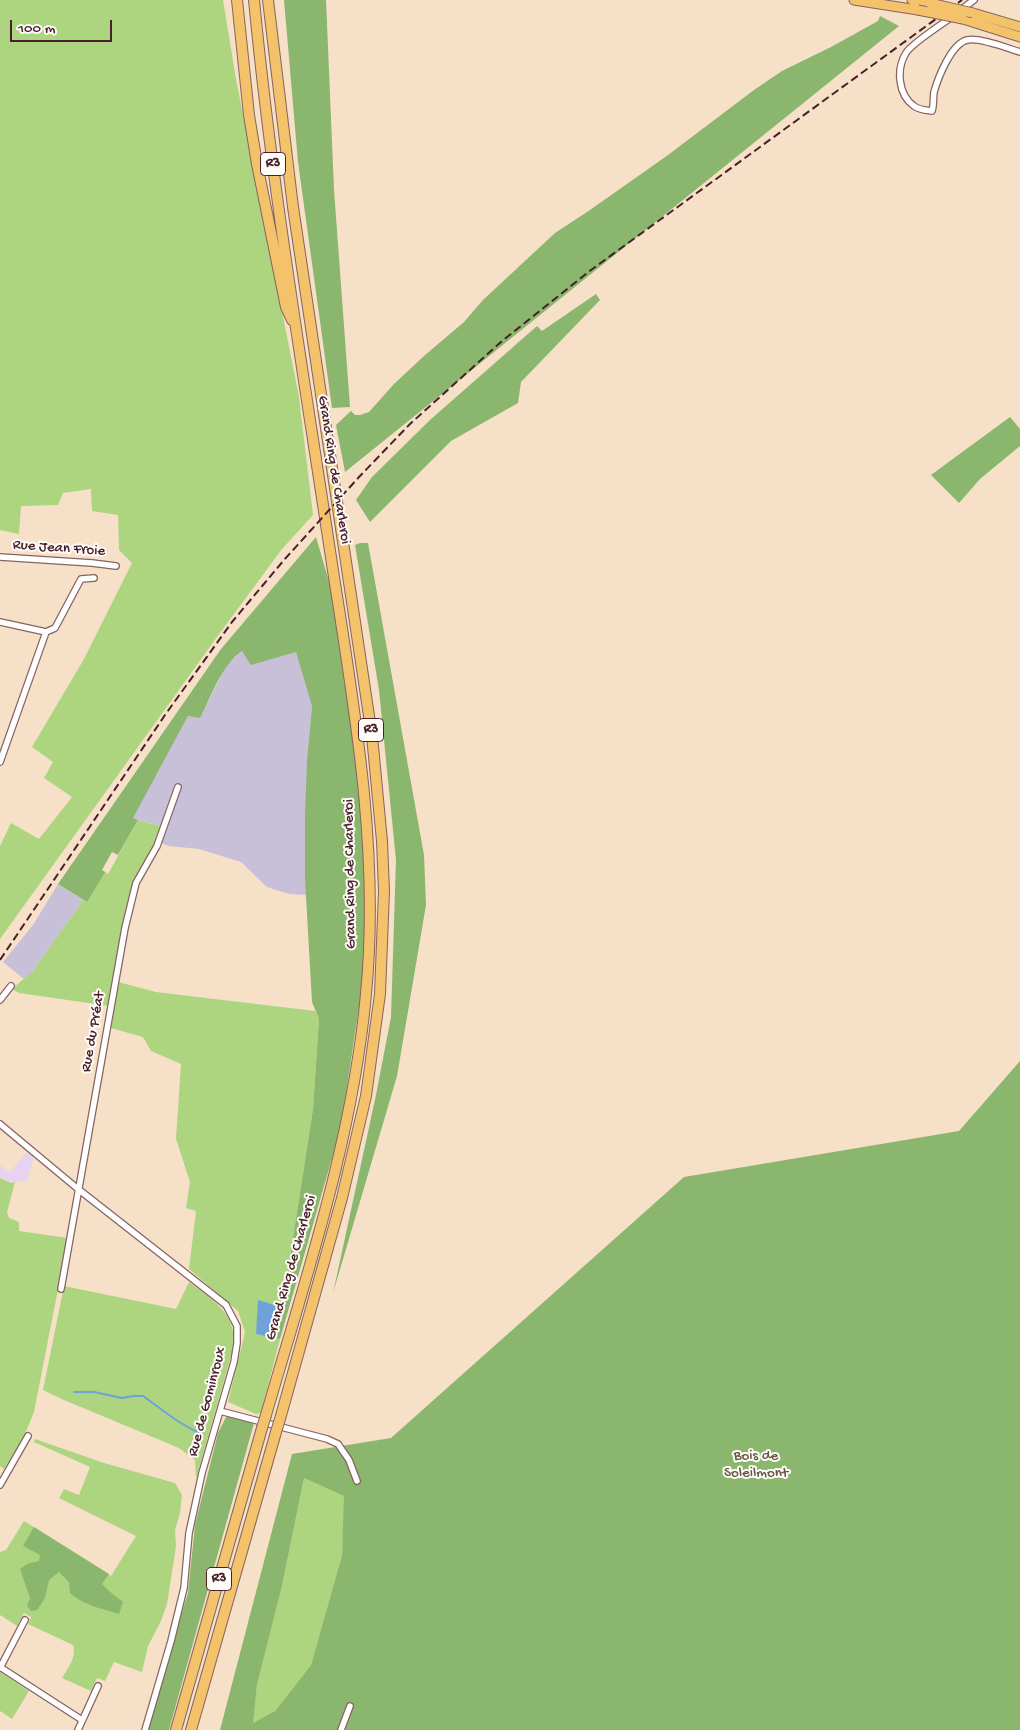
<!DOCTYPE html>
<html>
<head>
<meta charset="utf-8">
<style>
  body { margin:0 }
  #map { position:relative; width:1020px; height:1730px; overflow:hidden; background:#f6e0c7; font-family:"Gochi Hand",sans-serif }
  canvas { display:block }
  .scale { position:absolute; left:10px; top:20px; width:102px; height:22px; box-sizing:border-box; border:2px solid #4a1f2b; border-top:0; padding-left:6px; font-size:15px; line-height:18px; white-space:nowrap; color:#4a1f2b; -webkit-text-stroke:4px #fdfcf7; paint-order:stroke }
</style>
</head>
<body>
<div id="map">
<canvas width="1020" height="1730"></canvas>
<div class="scale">100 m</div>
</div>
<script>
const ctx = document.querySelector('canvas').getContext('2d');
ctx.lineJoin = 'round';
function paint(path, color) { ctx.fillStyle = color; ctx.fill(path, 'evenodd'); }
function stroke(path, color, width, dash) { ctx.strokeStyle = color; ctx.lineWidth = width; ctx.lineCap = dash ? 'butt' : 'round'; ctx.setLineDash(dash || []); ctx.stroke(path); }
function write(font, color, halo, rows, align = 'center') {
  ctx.font = font + ' "Gochi Hand",sans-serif'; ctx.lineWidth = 4; ctx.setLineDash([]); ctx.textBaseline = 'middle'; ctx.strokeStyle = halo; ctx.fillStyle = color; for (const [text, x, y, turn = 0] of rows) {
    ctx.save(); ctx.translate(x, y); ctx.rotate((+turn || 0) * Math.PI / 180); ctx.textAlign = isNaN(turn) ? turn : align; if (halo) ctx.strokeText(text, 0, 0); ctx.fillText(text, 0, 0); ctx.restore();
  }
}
paint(new Path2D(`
  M 30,1149 L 35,1153 L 27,1181 L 11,1183 L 0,1178 L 0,1165 L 10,1172 Z`), '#e7d2ef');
paint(new Path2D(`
  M 242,651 L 279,657 L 296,651 L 305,678 L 312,706 L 307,760 L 306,895 L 289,894 L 267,887 L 241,862 L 199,849 L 169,846 L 161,843 L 164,827 L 132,818 L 188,716 L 200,718 L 227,664 Z
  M 58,884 L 83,900 L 33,971 L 24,979 L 3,962 L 33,925 Z`), '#c8bfd8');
paint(new Path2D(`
  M 0,0 L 223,0 L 236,79 L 299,397 L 313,515 L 282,549 L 217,637 L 0,939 L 0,846 L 11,823 L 39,839 L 72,797 L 44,778 L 53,762 L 32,747 L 84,659 L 132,563 L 119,550 L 118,515 L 92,511 L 91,489 L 63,493 L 58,505 L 21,506 L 19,534 L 0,530 Z
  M 138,820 L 164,827 L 134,888 L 109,1006 L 19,993 L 12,989 L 33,971 L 83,900 L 86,902 L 103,871 L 108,874 Z
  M 118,982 L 156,992 L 315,1011 L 319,1019 L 313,1109 L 288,1270 L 270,1337 L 280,1339 L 261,1413 L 256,1414 L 228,1402 L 245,1332 L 238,1311 L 189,1269 L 196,1211 L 186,1208 L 190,1182 L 176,1139 L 181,1064 L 151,1051 L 143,1037 L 111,1028 Z
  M 0,1178 L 11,1183 L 15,1182 L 7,1212 L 9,1218 L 19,1222 L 19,1231 L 68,1238 L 34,1412 L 23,1439 L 4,1469 L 0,1466 Z
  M 189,1282 C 206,1295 230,1309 233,1332 C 233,1338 233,1345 232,1352 L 196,1479 L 195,1460 L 179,1448 L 64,1400 L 43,1390 L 64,1286 L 176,1309 Z
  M 35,1439 L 104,1463 L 175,1483 L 182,1495 L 180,1513 L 175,1530 L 176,1546 L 173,1566 L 167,1604 L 161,1621 L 148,1646 L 142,1672 L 114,1662 L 105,1681 L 97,1678 L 91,1691 L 62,1678 C 68,1668 77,1657 73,1645 L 28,1624 L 31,1617 L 24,1613 L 17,1626 L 0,1615 L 0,1552 L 6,1550 L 24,1521 L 111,1576 L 136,1536 L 59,1498 L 64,1489 L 79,1495 L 90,1467 L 34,1442 Z
  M 304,1478 L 345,1496 L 342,1555 L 311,1665 L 275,1711 L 252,1724 L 257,1685 L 282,1586 Z
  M 0,1672 L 29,1691 L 12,1719 L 0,1711 Z`), '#add580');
paint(new Path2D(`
  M 284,0 L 326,0 L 334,190 L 350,407 L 332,408 L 298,162 Z
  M 880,16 L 899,26 L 345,472 L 336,425 L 351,411 L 355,415 L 360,415 L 369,412 L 394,384 L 424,356 L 464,322 L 483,300 L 555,233 L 590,210 L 668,155 L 754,90 L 782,71 L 831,47 L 878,21 Z
  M 596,294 L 600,300 L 521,382 L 518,403 L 451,441 L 370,522 L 356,500 L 372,477 L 430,420 L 537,326 L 542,331 Z
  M 1010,417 L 1020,429 L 1020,446 L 980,479 L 959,503 L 931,475 Z
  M 316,537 L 330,585 L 368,840 L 363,980 L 341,1127 L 280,1339 L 270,1337 L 288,1270 L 313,1109 L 319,1019 L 312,1002 L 305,879 L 305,815 L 307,760 L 312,706 L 296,652 L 251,665 L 242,651 C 222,664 211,697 200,718 L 188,716 L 133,818 L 138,820 L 118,855 L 112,852 L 102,870 L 105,872 L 87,902 L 58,884 L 221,649 Z
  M 360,543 L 368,543 L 424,855 L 426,905 L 397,1076 L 333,1293 L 376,1095 L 391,1017 L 396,860 L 379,690 L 355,545 Z
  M 1020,1061 L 1020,1730 L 220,1730 L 292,1454 L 391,1438 L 684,1177 L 959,1131 ZM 304,1478 L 344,1496 L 342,1555 L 311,1665 L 275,1711 L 253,1723 L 257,1685 L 282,1586 Z
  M 228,1413 L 254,1423 L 169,1730 L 145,1730 L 188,1593 L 195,1525 L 218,1433 Z
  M 34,1527 L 109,1574 L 102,1584 L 109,1591 L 123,1602 L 119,1614 C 101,1608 85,1606 70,1593 L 69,1582 L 59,1572 L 49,1580 L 45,1598 L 37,1610 L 31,1611 L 27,1606 L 30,1598 L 20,1569 L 27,1564 L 39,1561 L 40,1555 L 23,1546 Z`), '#8ab66e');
paint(new Path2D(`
  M 258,1300 L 278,1306 L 270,1337 L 256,1334 Z`), '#6fa2db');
stroke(new Path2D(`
  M 74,1392 L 94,1392 L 122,1398 L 133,1396 L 143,1396 L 176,1420 L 193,1430 L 199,1432 L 203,1432`), '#6fa2db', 2);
const minor = new Path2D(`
  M 959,11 L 974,0
  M 952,17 C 942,24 911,44 906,53 C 896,69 898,95 914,106 C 919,110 926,110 932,111 C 934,105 933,99 934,92 C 938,78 951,44 967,40 C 979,37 1007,48 1020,52
  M 0,557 L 92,563 L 116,566
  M 0,622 L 46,632
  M 0,762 L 46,632 L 55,628 L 81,579 L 94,578
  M 0,1000 L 11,986
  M 0,1124 L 78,1189 L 226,1305 L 237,1326 L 237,1343 L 234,1362 L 202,1473 L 189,1533 L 184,1588 L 171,1641 L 145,1730
  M 61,1289 L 125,928 L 136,883 L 157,846 L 178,787
  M 220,1411 L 327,1439 L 338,1444 L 349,1460 L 357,1481
  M 0,1485 L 28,1436
  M 0,1667 L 82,1720
  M 0,1668 L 25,1620
  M 78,1730 L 98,1686
  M 341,1730 L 350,1706`);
const trunk = new Path2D(`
  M 854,0 L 918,10
  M 912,0 L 930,3
  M 973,13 L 1020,27
  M 963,19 L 1020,37`);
const motorway = new Path2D(`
  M 237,0 L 249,115 L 257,164 L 286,307 L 292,320
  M 254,0 C 272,189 304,377 332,564 C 354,706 380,850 366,994 C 353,1138 306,1277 266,1415
  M 268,0 L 293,207 L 372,736 L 382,841 L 384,891 L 380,994 L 366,1096 L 342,1198 L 280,1419
  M 176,1730 L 262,1428
  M 191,1730 L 276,1432`);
stroke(minor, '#866362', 8);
stroke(trunk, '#866362', 11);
stroke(motorway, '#866362', 12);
stroke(minor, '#fff', 5.5);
stroke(trunk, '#f3c26a', 9);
stroke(motorway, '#f3c26a', 10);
stroke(new Path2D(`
  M 0,960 L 165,715 L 232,622 L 284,560 L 359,477 L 410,424 L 502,341 L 591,270 L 962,0`), '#4a1f2b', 2, [8, 4]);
const trunkBridge = new Path2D(`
  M 930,3 L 973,13
  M 918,10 L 963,19`);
const motorwayBridge = new Path2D(`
  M 262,1428 L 266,1415
  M 276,1432 L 280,1419`);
stroke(trunkBridge, '#866362', 11, []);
stroke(motorwayBridge, '#866362', 12, []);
stroke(trunkBridge, '#f3c26a', 9);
stroke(motorwayBridge, '#f3c26a', 10);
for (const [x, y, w] of [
  [273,164,25],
  [371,730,25],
  [219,1579,25]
]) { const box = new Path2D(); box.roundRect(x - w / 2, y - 11.5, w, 23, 4); ctx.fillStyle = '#fdfcf7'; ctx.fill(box); stroke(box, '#4a1f2b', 1); }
write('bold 14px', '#4a1f2b', null, [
  ["R3",273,164],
  ["R3",371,730],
  ["R3",219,1579]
]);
write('15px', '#4a1f2b', '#fdfcf7', [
  ["Grand Ring de Charleroi",333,470,81],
  ["Rue Jean Froie",59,549,4],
  ["Grand Ring de Charleroi",351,874,-91],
  ["Rue du Préat",94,1032,-80],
  ["Grand Ring de Charleroi",292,1268,-74],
  ["Rue de Gominroux",208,1402,-75]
]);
write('15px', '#685644', '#fdfcf7', [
  ["Bois de",756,1457],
  ["Soleilmont",756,1474]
]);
</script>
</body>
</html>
